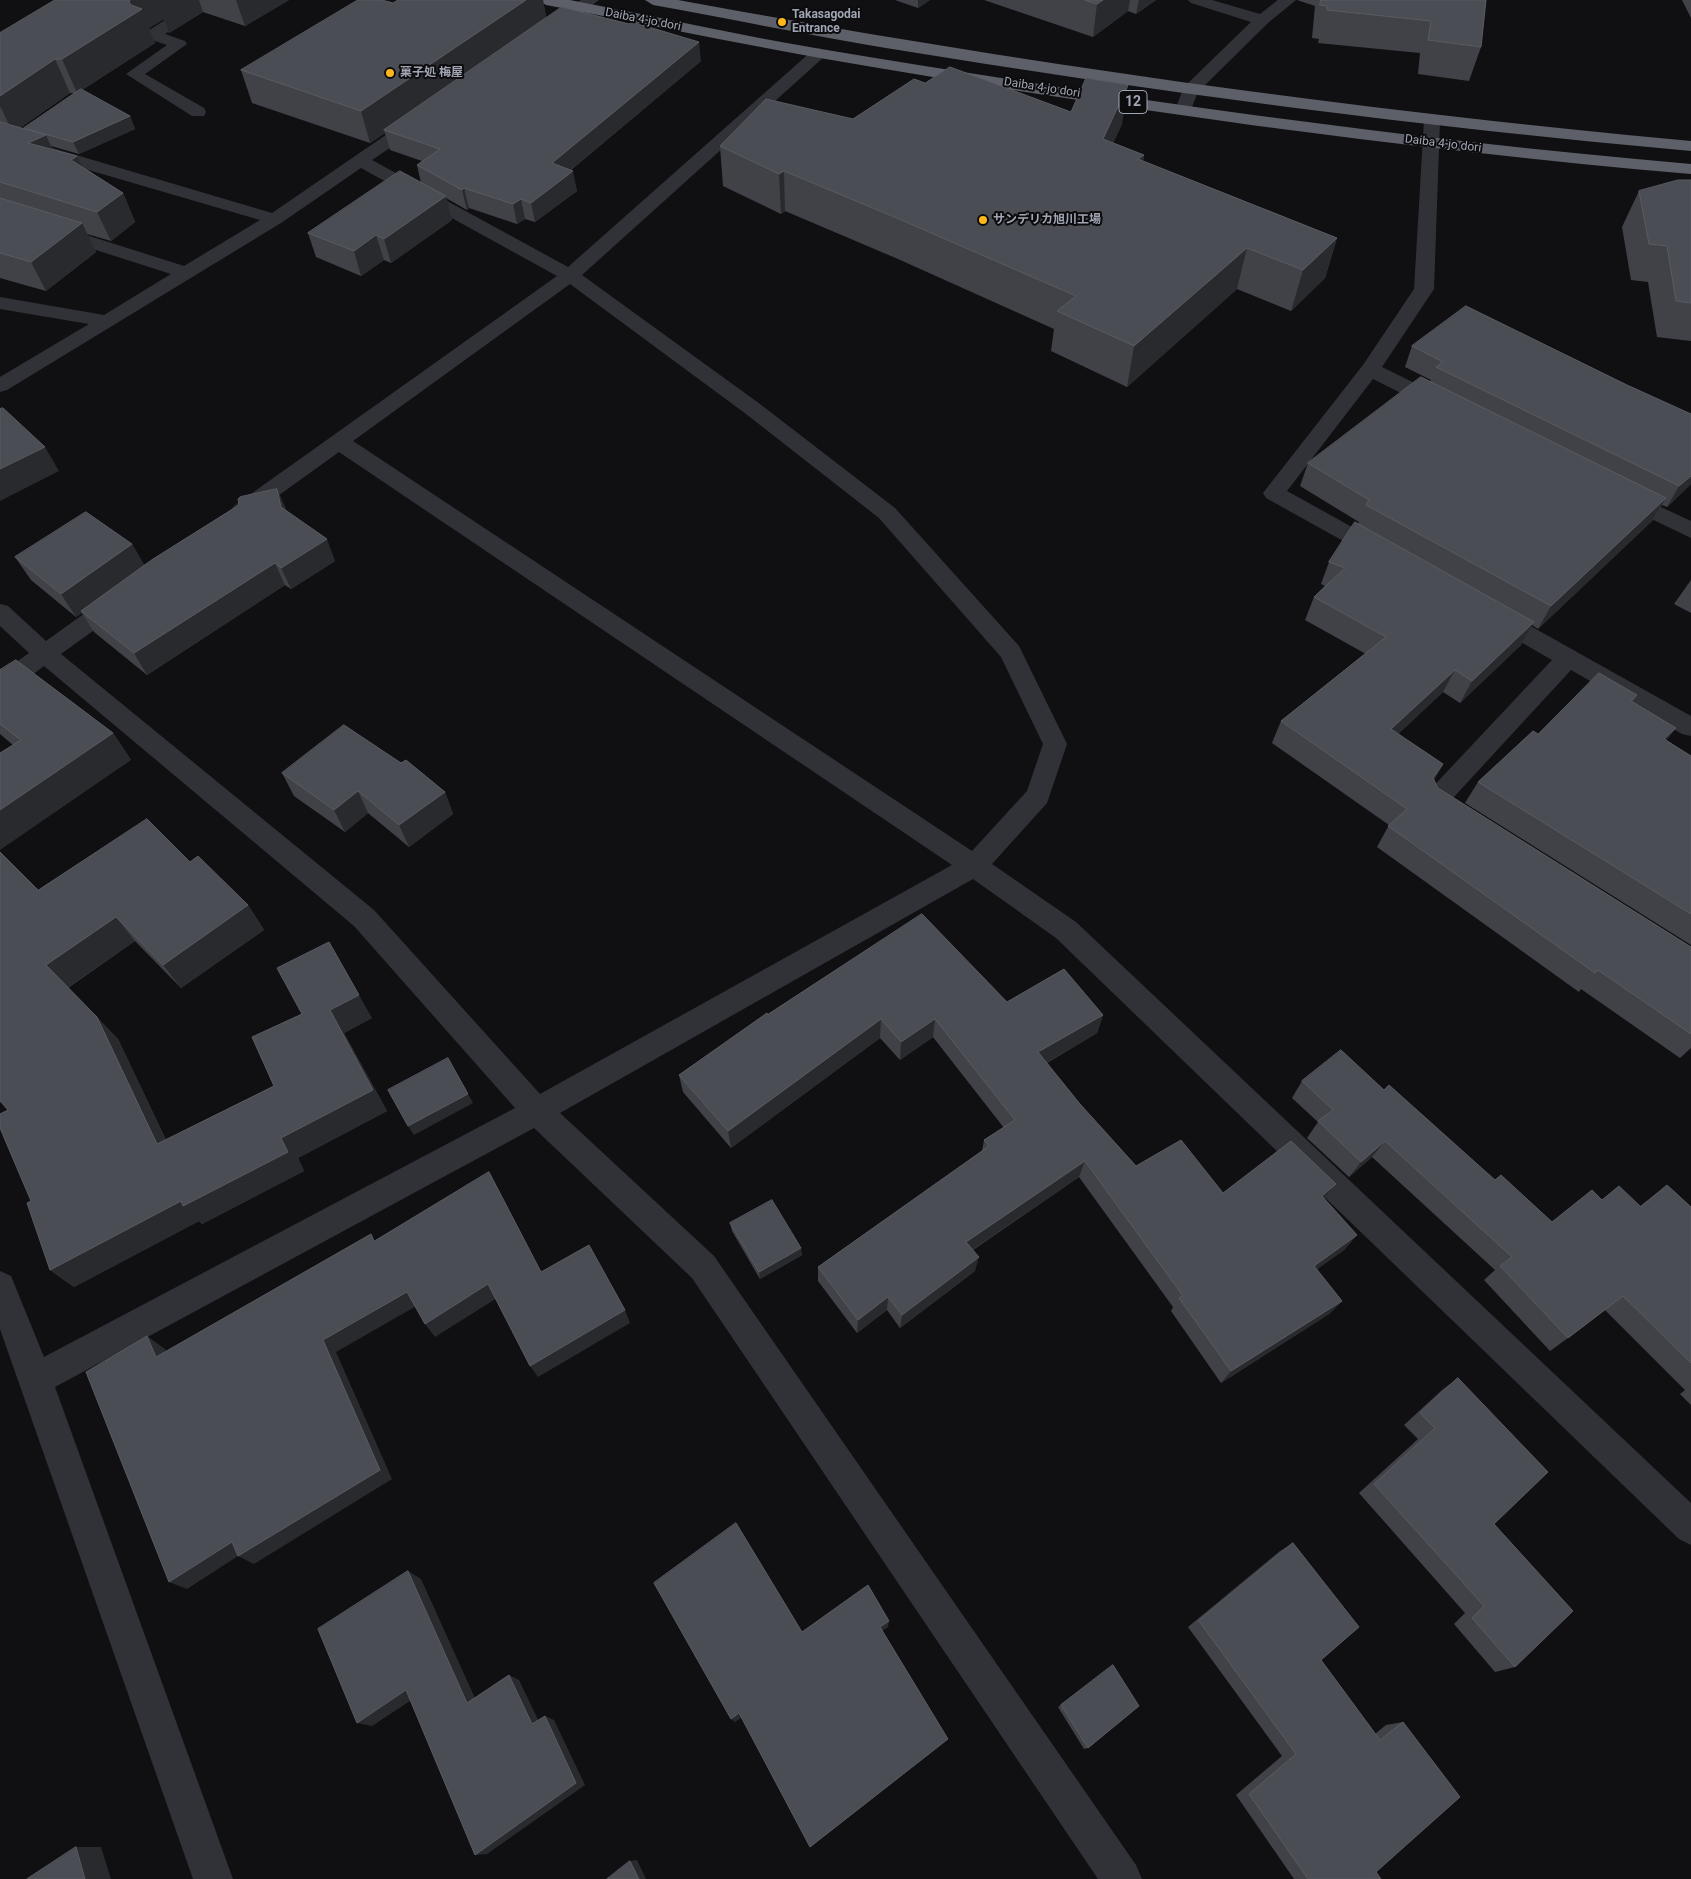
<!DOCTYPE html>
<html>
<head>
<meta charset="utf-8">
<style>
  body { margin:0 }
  canvas { display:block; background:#101012 }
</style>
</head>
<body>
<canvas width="1691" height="1879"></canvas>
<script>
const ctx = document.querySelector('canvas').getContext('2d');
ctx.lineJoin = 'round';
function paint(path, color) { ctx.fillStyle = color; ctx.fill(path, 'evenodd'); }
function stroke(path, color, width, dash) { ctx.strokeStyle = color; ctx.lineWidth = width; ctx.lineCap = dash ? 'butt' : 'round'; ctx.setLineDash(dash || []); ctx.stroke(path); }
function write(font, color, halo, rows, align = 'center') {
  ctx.font = font + ' Roboto,"Noto Sans JP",sans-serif'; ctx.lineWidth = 4; ctx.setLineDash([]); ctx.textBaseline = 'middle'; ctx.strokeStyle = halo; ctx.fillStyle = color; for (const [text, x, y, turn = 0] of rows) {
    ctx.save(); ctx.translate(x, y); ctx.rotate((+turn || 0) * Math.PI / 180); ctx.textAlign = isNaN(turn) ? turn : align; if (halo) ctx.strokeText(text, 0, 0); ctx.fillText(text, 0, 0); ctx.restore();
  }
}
paint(new Path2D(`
  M 197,0 L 216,0 L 165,34 L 185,41 L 187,44 L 145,74 L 204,108 L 206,112 L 204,116 L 192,116 L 126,74 L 167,45 L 146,38 L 144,35 L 146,32 Z
  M 581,0 L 599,0 L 561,28 L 549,28 L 547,25 L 549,22 Z
  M 1188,0 L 1212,0 L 1260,14 L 1278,0 L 1296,0 L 1268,23 L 1198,92 L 1189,114 L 1177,114 L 1175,110 L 1184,87 L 1251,22 L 1191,3 Z
  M 819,48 L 827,53 L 825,56 L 582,275 L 760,404 L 895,508 L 1019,646 L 1067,744 L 1047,803 L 992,864 L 1076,922 L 1691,1503 L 1691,1545 L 1679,1539 L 1056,938 L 973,879 L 560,1113 L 714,1256 L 1136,1865 L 1142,1879 L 1098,1879 L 692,1278 L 534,1128 L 55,1387 L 233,1879 L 193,1879 L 0,1329 L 0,1271 L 11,1276 L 44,1357 L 515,1108 L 354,926 L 44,666 L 9,692 L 0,695 L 0,674 L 29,653 L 0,626 L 0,604 L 8,606 L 46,641 L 110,595 L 118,593 L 126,595 L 130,601 L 126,607 L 61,654 L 374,910 L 540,1094 L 952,865 L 339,452 L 250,516 L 242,518 L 234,516 L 231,511 L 234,506 L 557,276 L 361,168 L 281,223 L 7,390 L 0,392 L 0,377 L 89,324 L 0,309 L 0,297 L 104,315 L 171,274 L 49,235 L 46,231 L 49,227 L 61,227 L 184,266 L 260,220 L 37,155 L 34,151 L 37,147 L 49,147 L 272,213 L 412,117 L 424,117 L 426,121 L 424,125 L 372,160 L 568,267 L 813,50 ZM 570,284 L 746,414 L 879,518 L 1001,657 L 1043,744 L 1027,791 L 972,851 L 353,441 Z
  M 1432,115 L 1438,116 L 1440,120 L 1434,289 L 1382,367 L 1447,399 L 1450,404 L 1447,409 L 1440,410 L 1433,409 L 1373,379 L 1287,491 L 1388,547 L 1391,552 L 1388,557 L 1380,560 L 1372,557 L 1266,498 L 1263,493 L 1363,365 L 1414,289 L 1424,120 L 1426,116 Z
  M 1624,490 L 1691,521 L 1691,538 L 1616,502 L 1613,497 L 1616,492 Z
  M 1494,608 L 1502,610 L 1691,716 L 1691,736 L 1682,734 L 1571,670 L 1453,798 L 1466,806 L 1470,813 L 1466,820 C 1451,825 1431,814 1423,800 L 1427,793 L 1552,660 L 1486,622 L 1482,616 L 1486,610 Z`), '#313237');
paint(new Path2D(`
  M 538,0 L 570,0 C 654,16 737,35 821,49 C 1110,97 1400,139 1691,164 L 1691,174 C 1400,149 1109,108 820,58 C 729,42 637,22 546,5 Z
  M 645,0 L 678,0 C 1014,62 1351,110 1691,141 L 1691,151 C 1422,127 1153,92 886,48 C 808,35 731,19 653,5 Z`), '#5d6069');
paint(new Path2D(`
  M 55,0 L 289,0 L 245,26 L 203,12 L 169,33 L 164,19 L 149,28 L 155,43 L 82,90 L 130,116 L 135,129 L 79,154 L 51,146 L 53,150 L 77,156 L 81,166 L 123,193 L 135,222 L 111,241 L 87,234 L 96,252 L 46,291 L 0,278 L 0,33 ZM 70,93 L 75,93 L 25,129 L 20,128 Z
  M 543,0 L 546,18 L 701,61 L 571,170 L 577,191 L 535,222 L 525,219 L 517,224 L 469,208 L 467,210 L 446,198 L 452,220 L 391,263 L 384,260 L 361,276 L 316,257 L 308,233 L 421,183 L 417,165 L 422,161 L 390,150 L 385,133 L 370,143 L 252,103 L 241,70 L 393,3 Z
  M 895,0 L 930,0 L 918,8 Z
  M 984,0 L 1156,0 L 1136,14 L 1128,11 L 1093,37 Z
  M 1297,0 L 1486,0 L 1481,47 L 1469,81 L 1418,74 L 1420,53 L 1318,43 L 1319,39 L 1312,38 L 1315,6 Z
  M 1682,0 L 1691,0 L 1691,18 Z
  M 925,83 L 1071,112 L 1122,124 L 1113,143 L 1144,155 L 1143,161 L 1337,238 L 1325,278 L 1291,311 L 1237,289 L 1127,387 L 1051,351 L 1054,329 L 898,259 L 785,211 L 781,214 L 723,186 L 720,146 L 853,119 Z
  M 1691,180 L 1691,341 L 1657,337 L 1648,282 L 1631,280 L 1622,227 L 1639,191 Z
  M 1412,346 L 1691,484 L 1667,507 L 1662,505 L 1652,521 L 1538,629 L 1532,625 L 1521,645 L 1460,703 L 1443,692 L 1398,734 L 1443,764 L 1434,780 L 1438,788 L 1691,947 L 1691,1048 L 1680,1058 L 1581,989 L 1579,992 L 1377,847 L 1389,825 L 1272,743 L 1281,721 L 1366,654 L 1305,620 L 1314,597 L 1325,586 L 1321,584 L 1329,562 L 1358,524 L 1359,522 L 1300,486 L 1308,463 L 1430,382 L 1431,380 L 1405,367 Z
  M 277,489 L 286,510 L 335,561 L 291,589 L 285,585 L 147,675 L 94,632 L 82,613 L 76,617 L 31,580 L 15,557 L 132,544 L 144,565 Z
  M 1691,580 L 1691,613 L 1674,604 Z
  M 0,670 L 113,733 L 131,760 L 13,745 L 0,734 Z
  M 1637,695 L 1632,702 L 1666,740 L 1691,756 L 1691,945 L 1465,803 L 1478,782 L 1538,734 Z
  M 401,763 L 445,792 L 453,814 L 409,847 L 368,813 L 345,832 L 294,796 L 282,773 Z
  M 190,862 L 248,905 L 264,930 L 181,988 L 135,941 L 68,988 L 118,1039 L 166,1140 L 274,1086 L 252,1037 L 372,1018 L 344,1033 L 387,1111 L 298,1158 L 304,1171 L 202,1224 L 199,1221 L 74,1287 L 50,1270 L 8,1110 L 38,890 Z
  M 1007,1002 L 1103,1015 L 1097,1033 L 1047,1063 L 1080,1104 L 1136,1166 L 1223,1193 L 1336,1184 L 1324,1199 L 1357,1235 L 1344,1250 L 1317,1269 L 1342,1301 L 1329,1314 L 1221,1383 L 1171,1311 L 1173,1307 L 1079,1177 L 973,1250 L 975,1271 L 900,1328 L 887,1310 L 857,1333 L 818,1281 L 818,1267 L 982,1151 L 984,1140 L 1004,1128 L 933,1037 L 900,1060 L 880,1038 L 731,1148 L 683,1092 L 679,1075 L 768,1014 Z
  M 1302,1081 L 1384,1090 L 1495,1180 L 1552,1222 L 1602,1200 L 1640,1206 L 1667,1185 L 1691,1207 L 1691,1405 L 1680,1394 L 1685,1390 L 1605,1310 L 1568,1338 L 1550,1351 L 1484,1280 L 1495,1270 L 1372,1157 L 1349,1177 L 1307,1138 L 1318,1122 L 1292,1098 Z
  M 730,1223 L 802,1255 L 760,1279 L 732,1231 Z
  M 1458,1378 L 1494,1524 L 1515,1667 L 1495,1672 L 1454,1624 L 1465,1613 L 1359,1493 L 1418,1439 L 1404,1425 L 1442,1390 Z
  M 1293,1543 L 1321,1660 L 1375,1734 L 1386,1725 L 1403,1722 L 1376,1872 L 1381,1879 L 1294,1879 L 1236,1795 L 1282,1756 L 1188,1627 L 1280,1551 Z
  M 1113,1665 L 1088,1748 L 1084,1749 L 1058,1707 Z`), '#414248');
paint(new Path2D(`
  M 130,0 L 199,0 L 203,12 L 169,33 L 164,19 L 149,28 L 155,43 L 77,93 L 62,59 L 129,2 Z
  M 236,0 L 289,0 L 245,26 Z
  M 526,0 L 543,0 L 547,21 L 384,130 L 385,133 L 370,143 L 361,111 Z
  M 918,0 L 930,0 L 918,8 Z
  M 1103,0 L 1130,0 L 1128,11 L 1093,37 L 1097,4 Z
  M 1139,0 L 1156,0 L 1136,14 Z
  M 699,42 L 701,61 L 555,183 L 552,163 Z
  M 55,59 L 70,93 L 13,133 L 0,106 L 0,96 Z
  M 1128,85 L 1122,124 L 1097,179 L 1103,139 Z
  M 130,116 L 135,129 L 79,154 L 73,142 Z
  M 46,135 L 59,164 L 28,143 Z
  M 1144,155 L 1137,195 L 1138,159 Z
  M 77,156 L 90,185 L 71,160 Z
  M 573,171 L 577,191 L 535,222 L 531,203 Z
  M 784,171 L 785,211 L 781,214 L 779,174 Z
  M 464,188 L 469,208 L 467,210 L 462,190 Z
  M 123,193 L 135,222 L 111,241 L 97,212 Z
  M 446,196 L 452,220 L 391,263 L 384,239 Z
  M 521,199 L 525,219 L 517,224 L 513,204 Z
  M 82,223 L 96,252 L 46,291 L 31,262 Z
  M 376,235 L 384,260 L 361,276 L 354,251 Z
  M 1337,238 L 1325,278 L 1291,311 L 1303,270 Z
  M 1247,248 L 1237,289 L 1127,387 L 1134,346 Z
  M 45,447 L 59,471 L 0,501 L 0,469 Z
  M 1691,476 L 1691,484 L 1667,507 L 1679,486 Z
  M 277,489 L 286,511 L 281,507 Z
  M 1666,498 L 1652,521 L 1538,629 L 1551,606 Z
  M 327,539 L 335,561 L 291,589 L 281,568 Z
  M 132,544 L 146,568 L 81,611 L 82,613 L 76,617 L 61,594 Z
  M 275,563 L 285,585 L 147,675 L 134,653 Z
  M 1534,622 L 1521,645 L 1460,703 L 1472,681 Z
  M 1455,670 L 1443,692 L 1380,751 L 1391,729 Z
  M 1676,728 L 1660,749 L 1664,739 Z
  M 113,733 L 131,760 L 0,850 L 0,810 Z
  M 1443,764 L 1431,786 L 1433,778 Z
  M 358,791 L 368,813 L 345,832 L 334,810 Z
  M 445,792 L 453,814 L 409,847 L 399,825 Z
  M 248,905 L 264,930 L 181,988 L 163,965 Z
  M 116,917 L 135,941 L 67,988 L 46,965 Z
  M 329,942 L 372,1018 L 344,1033 L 387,1111 L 298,1158 L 304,1171 L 202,1224 L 199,1221 L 74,1287 L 50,1270 L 281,1138 L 330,1010 Z
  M 1103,1015 L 1097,1033 L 1034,1070 L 1038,1052 Z
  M 97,1017 L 118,1039 L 177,1164 L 157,1144 Z
  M 881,1019 L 880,1038 L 731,1148 L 728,1131 Z
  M 935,1019 L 933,1037 L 900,1060 L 901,1042 Z
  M 468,1094 L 473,1103 L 414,1135 L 408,1126 Z
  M 1385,1141 L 1372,1157 L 1349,1177 L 1361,1162 Z
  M 1085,1161 L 1079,1177 L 963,1256 L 966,1242 Z
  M 1336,1184 L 1324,1199 L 1322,1196 Z
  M 1357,1235 L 1344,1250 L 1302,1280 L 1314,1266 Z
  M 801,1248 L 802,1255 L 760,1279 L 759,1272 Z
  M 979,1257 L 975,1271 L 900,1328 L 902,1315 Z
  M 488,1284 L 497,1298 L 435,1337 L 425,1324 Z
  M 407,1292 L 418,1305 L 336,1352 L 392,1479 L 254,1564 L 238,1556 L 187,1589 L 169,1582 L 232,1542 L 323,1340 Z
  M 888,1297 L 887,1310 L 857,1333 L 858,1320 Z
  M 1342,1301 L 1329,1314 L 1221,1383 L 1231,1371 Z
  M 625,1310 L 630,1323 L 538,1377 L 530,1366 Z
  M 147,1336 L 165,1349 L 173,1369 L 156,1357 Z
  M 408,1571 L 421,1579 L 479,1707 L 467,1703 Z
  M 889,1621 L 888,1627 L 879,1633 L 880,1627 Z
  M 509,1675 L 519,1680 L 542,1728 L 532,1724 Z
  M 406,1690 L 419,1695 L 372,1726 L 357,1723 Z
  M 739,1713 L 742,1717 L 735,1722 L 731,1719 Z
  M 545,1716 L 554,1720 L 585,1785 L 487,1854 L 475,1855 Z
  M 76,1847 L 101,1847 L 111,1879 L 85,1879 Z
  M 637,1860 L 646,1879 L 639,1879 L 630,1861 Z`), '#292a2e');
const building = new Path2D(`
  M 55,0 L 130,0 L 129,2 L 131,5 L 142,9 L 62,59 L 55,59 L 0,96 L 0,33 Z
  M 358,0 L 382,0 L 393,3 L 398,0 L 526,0 L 361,111 L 241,70 Z
  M 1085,0 L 1103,0 L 1097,4 Z
  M 1321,0 L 1486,0 L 1481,47 L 1428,40 L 1431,21 L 1327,10 L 1327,6 L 1320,5 Z
  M 562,7 L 629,24 L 632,22 L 699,42 L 552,163 L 573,171 L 531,203 L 521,199 L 513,204 L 464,188 L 462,190 L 417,165 L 440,149 L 384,130 Z
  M 950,67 L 1071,112 L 1086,78 L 1128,85 L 1103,139 L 1144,155 L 1138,159 L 1337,238 L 1303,270 L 1247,248 L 1134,346 L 1057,311 L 1076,296 L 899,219 L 784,171 L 779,174 L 720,146 L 766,99 L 853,119 L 914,79 L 925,83 Z
  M 81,89 L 130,116 L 73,142 L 24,128 Z
  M 0,122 L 46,135 L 28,143 L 77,156 L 71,160 L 123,193 L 97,212 L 0,182 Z
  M 400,171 L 446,196 L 384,239 L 376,235 L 354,251 L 308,233 Z
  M 1678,180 L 1691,180 L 1691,303 L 1676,301 L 1667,246 L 1649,244 L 1639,191 Z
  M 0,198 L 82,223 L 31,262 L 0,253 Z
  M 1466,306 L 1627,385 L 1691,414 L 1691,476 L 1679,486 L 1436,367 L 1443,362 L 1412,346 Z
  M 1421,377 L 1666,498 L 1551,606 L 1366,505 L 1369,500 L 1308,463 Z
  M 3,408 L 45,447 L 0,469 L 0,409 Z
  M 277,489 L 281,507 L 327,539 L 281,568 L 275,563 L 134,653 L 81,611 L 153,559 L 239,505 L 238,499 L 240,497 Z
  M 86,512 L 132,544 L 61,594 L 15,557 Z
  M 1355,522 L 1534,622 L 1472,681 L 1455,670 L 1391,729 L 1443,764 L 1433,778 L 1438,788 L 1691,947 L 1691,1034 L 1598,970 L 1595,973 L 1388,826 L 1407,809 L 1281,721 L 1386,637 L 1314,597 L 1345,568 L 1329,562 Z
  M 16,660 L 113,733 L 0,810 L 0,753 L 21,740 L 0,724 L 0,670 Z
  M 1599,673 L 1637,695 L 1631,701 L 1676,728 L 1664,739 L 1691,756 L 1691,914 L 1478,782 L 1533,731 L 1538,734 Z
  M 344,725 L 401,763 L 406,760 L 445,792 L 399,825 L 358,791 L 334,810 L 282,773 Z
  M 147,819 L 190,862 L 198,856 L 248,905 L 163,965 L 116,917 L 46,965 L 97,1017 L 157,1144 L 274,1086 L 252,1037 L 302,1014 L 277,968 L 329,942 L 359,995 L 330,1010 L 373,1090 L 281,1138 L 288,1152 L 183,1206 L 181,1201 L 50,1270 L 27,1203 L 31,1201 L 0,1128 L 0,1114 L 8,1110 L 0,1101 L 0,852 L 38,890 Z
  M 922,914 L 1007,1002 L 1064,969 L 1103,1015 L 1038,1052 L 1080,1104 L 1136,1166 L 1181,1140 L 1223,1193 L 1291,1141 L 1336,1184 L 1322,1196 L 1357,1235 L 1314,1266 L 1342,1301 L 1231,1371 L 1179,1298 L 1183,1296 L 1085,1161 L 966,1242 L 979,1257 L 902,1315 L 888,1297 L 858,1320 L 818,1267 L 989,1146 L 984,1140 L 1015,1120 L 935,1019 L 901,1042 L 881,1019 L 728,1131 L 679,1075 L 767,1013 L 768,1014 Z
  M 1341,1050 L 1384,1090 L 1389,1085 L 1495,1180 L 1501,1175 L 1552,1222 L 1592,1190 L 1602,1200 L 1619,1186 L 1641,1207 L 1667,1185 L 1691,1207 L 1691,1363 L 1623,1296 L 1568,1338 L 1500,1266 L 1512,1257 L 1385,1141 L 1361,1162 L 1318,1121 L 1333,1110 L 1302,1081 Z
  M 448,1058 L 468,1094 L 408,1126 L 388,1090 Z
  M 489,1172 L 541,1272 L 589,1245 L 625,1310 L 530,1366 L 488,1284 L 425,1324 L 407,1292 L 323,1340 L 380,1470 L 238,1556 L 232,1542 L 169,1582 L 86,1372 L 147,1336 L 156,1357 L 371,1234 L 374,1241 Z
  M 772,1200 L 801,1248 L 759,1272 L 730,1223 Z
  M 1458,1378 L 1548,1472 L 1494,1524 L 1573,1611 L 1515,1667 L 1472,1618 L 1484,1606 L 1374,1484 L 1435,1428 L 1420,1413 Z
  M 736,1523 L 802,1632 L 868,1585 L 889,1621 L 880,1627 L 948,1739 L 810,1847 L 739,1713 L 731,1719 L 654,1583 Z
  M 1293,1543 L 1359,1627 L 1321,1660 L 1380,1740 L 1403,1722 L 1460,1797 L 1376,1872 L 1381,1879 L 1308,1879 L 1249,1794 L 1296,1754 L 1199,1621 Z
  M 408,1571 L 467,1703 L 509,1675 L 532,1724 L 545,1716 L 576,1783 L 475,1855 L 406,1690 L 357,1723 L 318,1629 Z
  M 1113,1665 L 1139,1706 L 1088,1748 L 1061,1705 Z
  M 76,1847 L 85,1879 L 27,1879 Z
  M 630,1861 L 639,1879 L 607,1879 Z`);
paint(building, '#4b4d54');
stroke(building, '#595b63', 1);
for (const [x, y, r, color] of [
  [782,22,5,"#ffb71b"],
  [390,73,5,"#ffb71b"],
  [983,220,5,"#ffb71b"]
]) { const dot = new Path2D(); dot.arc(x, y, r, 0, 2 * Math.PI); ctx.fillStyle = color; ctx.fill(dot); stroke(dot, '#0c0b0d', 2); }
write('bold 12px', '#a0a6b4', '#0c0b0d', [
  ["Takasagodai",792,15],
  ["Entrance",792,29],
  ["菓子処 梅屋",400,73],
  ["サンデリカ旭川工場",993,220]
], 'left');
write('12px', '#a0a6b4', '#0c0b0d', [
  ["Daiba 4-jo dori",643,20,11],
  ["Daiba 4-jo dori",1042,88,9],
  ["Daiba 4-jo dori",1443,144,7]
]);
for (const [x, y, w] of [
  [1133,102,28]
]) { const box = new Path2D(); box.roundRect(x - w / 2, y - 11.5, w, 23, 4); ctx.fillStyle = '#0c0b0d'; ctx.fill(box); stroke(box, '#a0a6b4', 1); }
write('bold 14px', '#a0a6b4', null, [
  ["12",1133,102]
]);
</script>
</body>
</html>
